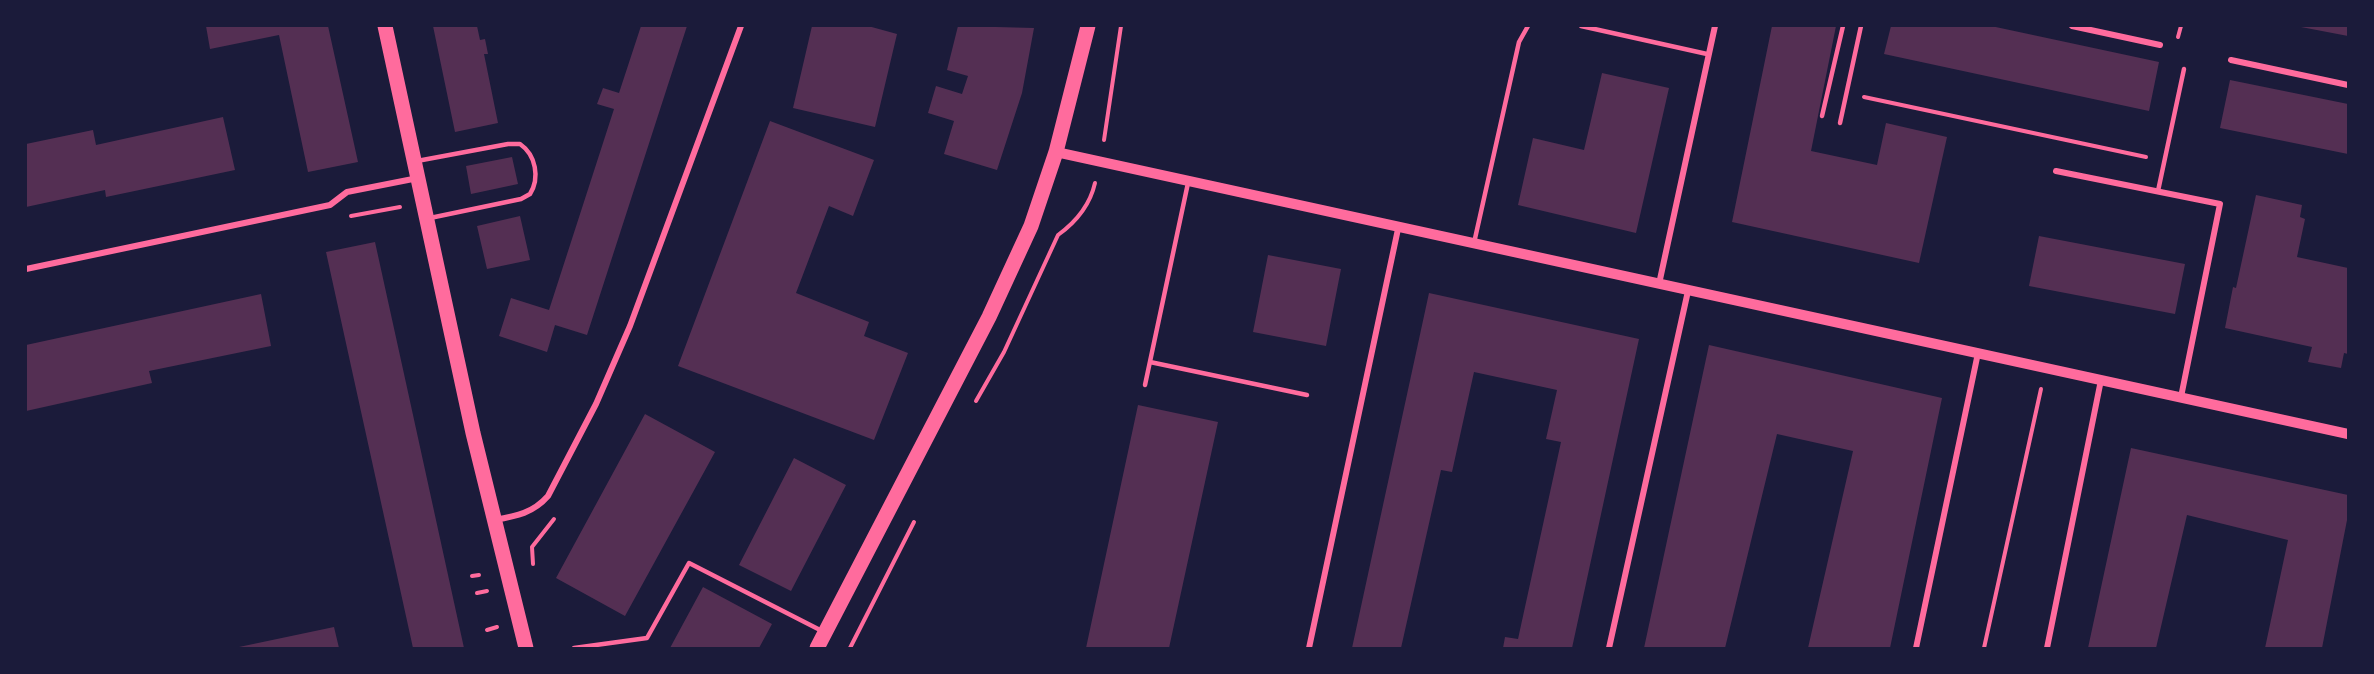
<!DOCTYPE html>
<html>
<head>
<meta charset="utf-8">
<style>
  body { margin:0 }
  #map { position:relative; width:2374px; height:674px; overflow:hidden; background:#1b1b3a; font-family:Arial,sans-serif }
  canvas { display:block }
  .frame { position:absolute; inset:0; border:27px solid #1b1b3a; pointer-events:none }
</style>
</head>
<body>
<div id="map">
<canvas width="2374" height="674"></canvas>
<div class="frame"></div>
</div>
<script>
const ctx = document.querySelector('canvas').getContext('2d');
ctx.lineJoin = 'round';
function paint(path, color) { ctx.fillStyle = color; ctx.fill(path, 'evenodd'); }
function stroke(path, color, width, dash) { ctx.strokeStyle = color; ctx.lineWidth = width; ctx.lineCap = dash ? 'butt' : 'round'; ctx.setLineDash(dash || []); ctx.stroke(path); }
paint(new Path2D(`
  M 206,26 L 328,26 L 358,162 L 308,172 L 279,35 L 210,49 Z
  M 433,26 L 477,26 L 480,40 L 485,39 L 488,54 L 484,54 L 498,123 L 455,132 Z
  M 641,26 L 687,26 L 587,335 L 555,325 L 547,352 L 499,336 L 511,298 L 549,310 L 614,109 L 597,104 L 603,88 L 619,93 Z
  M 812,26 L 868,26 L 897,34 L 875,127 L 793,108 Z
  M 958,26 L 1034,28 L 1022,93 L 997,170 L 944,154 L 954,121 L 928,113 L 936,86 L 962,94 L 968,76 L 947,70 Z
  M 1772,26 L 1836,26 L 1811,151 L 1877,165 L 1886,123 L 1947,137 L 1919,263 L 1732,222 Z
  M 1891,26 L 1991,26 L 2159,62 L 2149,111 L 1884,54 Z
  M 2301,26 L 2348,26 L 2348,36 L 2301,27 Z
  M 1602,73 L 1669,88 L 1636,233 L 1518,205 L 1533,138 L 1584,150 Z
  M 2230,80 L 2348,104 L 2348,154 L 2220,128 Z
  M 223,117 L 235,170 L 106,197 L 105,190 L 26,207 L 26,144 L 93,130 L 96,145 Z
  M 770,121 L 874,160 L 853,216 L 829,206 L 796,293 L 869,322 L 864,336 L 908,353 L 874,440 L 678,366 Z
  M 512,157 L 518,184 L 471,194 L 466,166 Z
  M 2256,195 L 2302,205 L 2300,217 L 2305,219 L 2297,257 L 2348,268 L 2348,354 L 2344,353 L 2341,368 L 2308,362 L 2312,347 L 2225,328 L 2233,287 L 2236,288 Z
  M 520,216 L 530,260 L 487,269 L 477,226 Z
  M 2039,236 L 2185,264 L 2175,314 L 2029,286 Z
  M 375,242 L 406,383 L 464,648 L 413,648 L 351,366 L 326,252 Z
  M 1268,255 L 1341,269 L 1326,346 L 1253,332 Z
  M 1429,293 L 1639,339 L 1572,648 L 1503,648 L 1505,637 L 1518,639 L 1561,442 L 1546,439 L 1557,390 L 1474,372 L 1452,472 L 1441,470 L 1401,648 L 1352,648 Z
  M 261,294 L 271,346 L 149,371 L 152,383 L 26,411 L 26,345 Z
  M 1709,345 L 1942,398 L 1890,648 L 1808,648 L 1853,451 L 1777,434 L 1725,648 L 1644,648 Z
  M 1138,405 L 1218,422 L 1169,648 L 1086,648 Z
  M 645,414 L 715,452 L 625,616 L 556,578 Z
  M 2131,448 L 2348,495 L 2348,515 L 2322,648 L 2265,648 L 2288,540 L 2187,515 L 2156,648 L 2088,648 Z
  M 794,458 L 846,485 L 791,591 L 739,565 Z
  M 703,587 L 772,624 L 759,648 L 670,648 Z
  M 334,627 L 339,648 L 239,648 L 239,647 Z`), '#542f53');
stroke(new Path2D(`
  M 2178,37 L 2181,26
  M 1864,97 L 2146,157
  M 1104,140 L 1121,26
  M 351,216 L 400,207
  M 976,401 L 1004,352 L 1058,235 C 1076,222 1090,205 1095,183
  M 533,564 L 532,547 L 554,519
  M 472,576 L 479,575
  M 477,593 L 487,591
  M 487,630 L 497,627
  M 850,648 L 914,522
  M 1984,648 L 2041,389`), '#ff6b9d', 4);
stroke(new Path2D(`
  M 1581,26 L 1707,54
  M 1822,116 L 1843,26
  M 1840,123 L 1861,26
  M 417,161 L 508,144 L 520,144 C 536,155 540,178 530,194 L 521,199 L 430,218
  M 2158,191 L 2184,69
  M 1474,243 L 1519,42 L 1528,26
  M 1150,362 L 1307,395
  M 1145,385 L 1188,183
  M 574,648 L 647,638 L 689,563 L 822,631`), '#ff6b9d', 4.5);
stroke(new Path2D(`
  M 2072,26 L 2160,45
  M 2231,60 L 2348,85
  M 2056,171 L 2220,204 L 2181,397
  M 26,269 L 330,205 L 347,192 L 418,178
  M 1659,284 L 1715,26
  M 494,520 C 517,516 533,513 548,496 L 596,404 L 630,326 L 741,26
  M 1309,648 L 1398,229
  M 1609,648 L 1688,291
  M 1916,648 L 1978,353
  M 2047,648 L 2101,380`), '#ff6b9d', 6);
stroke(new Path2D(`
  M 1056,152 L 2348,434`), '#ff6b9d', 10);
stroke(new Path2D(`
  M 385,26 L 473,433 L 526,648
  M 817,648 L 989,317 L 1031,226 L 1056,152 L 1088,26`), '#ff6b9d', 15);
</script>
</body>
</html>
